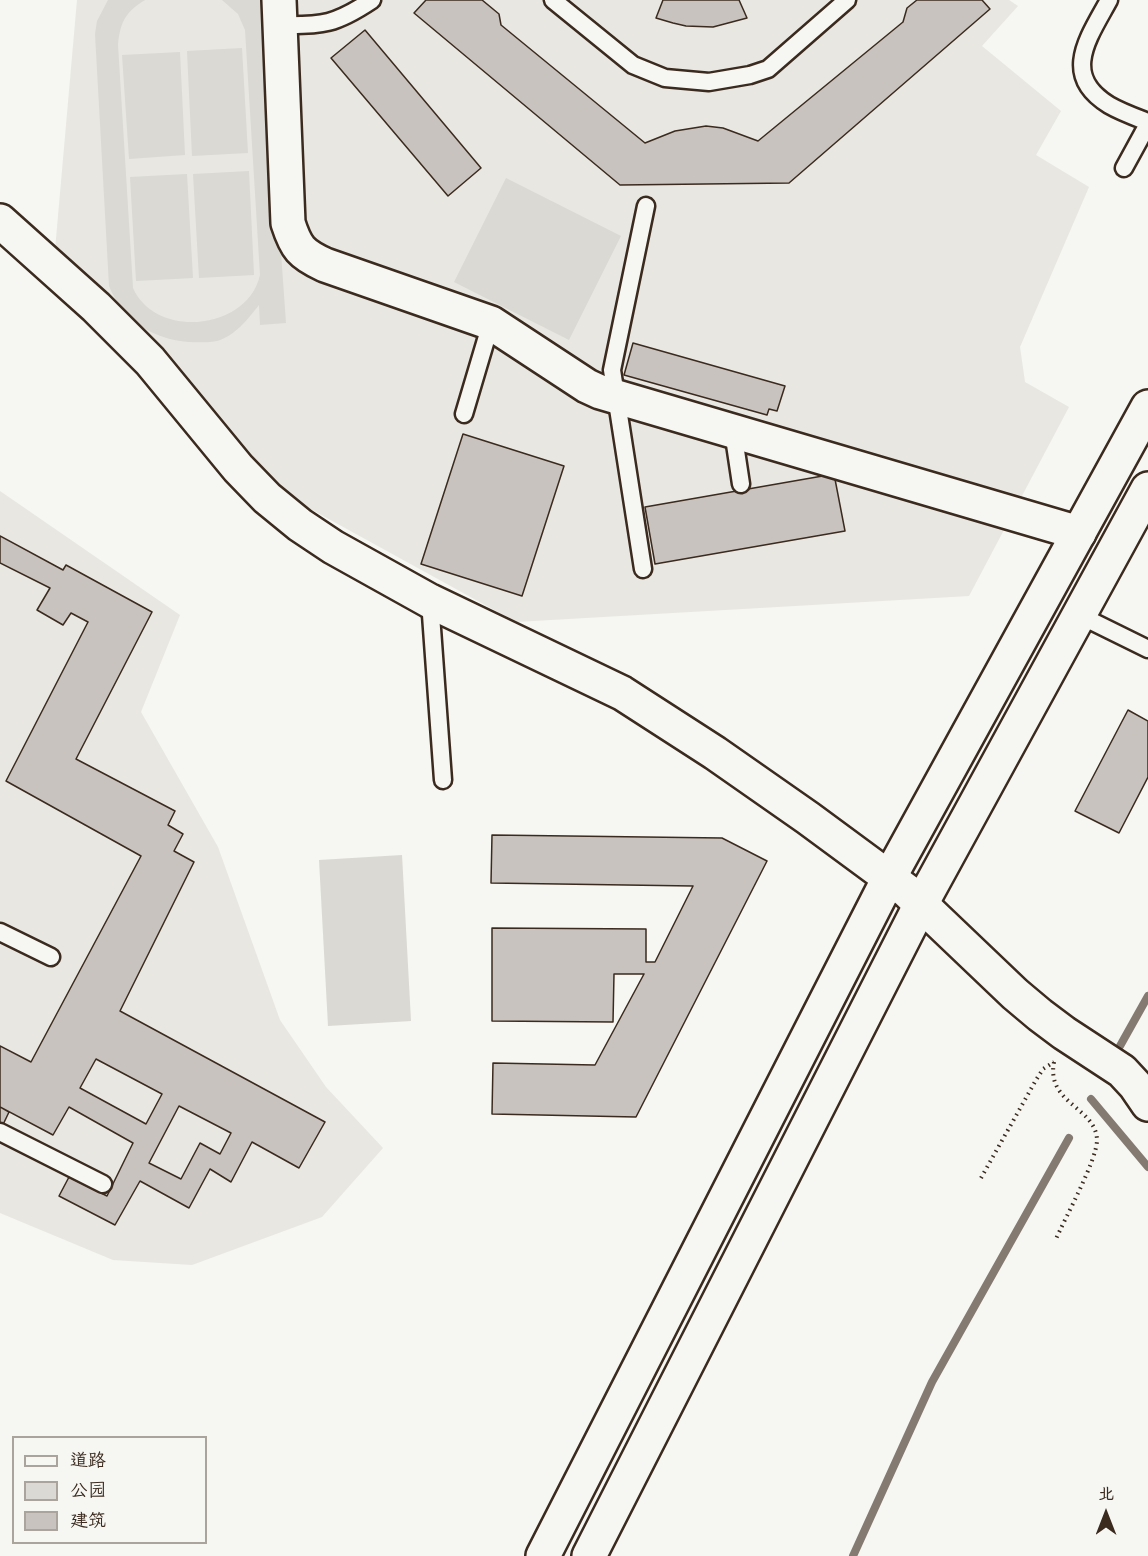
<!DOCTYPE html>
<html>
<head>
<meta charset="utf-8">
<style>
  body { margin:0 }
  #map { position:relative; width:1148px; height:1556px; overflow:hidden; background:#f6f6f2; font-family:Dekko,"LXGW WenKai TC",sans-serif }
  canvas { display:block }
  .legend { position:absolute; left:12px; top:1436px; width:195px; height:108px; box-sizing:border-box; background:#f6f6f2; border:2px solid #aba49d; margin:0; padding:8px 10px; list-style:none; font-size:18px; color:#3b2a1e }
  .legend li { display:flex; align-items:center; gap:12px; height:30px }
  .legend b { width:30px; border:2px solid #aba49d }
  .north { position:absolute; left:1076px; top:1484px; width:60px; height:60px; -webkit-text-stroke:4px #f6f6f2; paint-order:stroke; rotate:0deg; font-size:16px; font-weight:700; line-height:24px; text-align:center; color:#3b2a1e }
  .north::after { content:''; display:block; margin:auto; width:21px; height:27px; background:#3b2a1e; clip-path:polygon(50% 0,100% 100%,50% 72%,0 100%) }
</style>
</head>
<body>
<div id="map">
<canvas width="1148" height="1556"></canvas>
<ul class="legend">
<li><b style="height:8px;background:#f6f6f2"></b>道路</li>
<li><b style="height:16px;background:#dad9d3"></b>公园</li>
<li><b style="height:16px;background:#c8c3be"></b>建筑</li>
</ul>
<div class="north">北</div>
</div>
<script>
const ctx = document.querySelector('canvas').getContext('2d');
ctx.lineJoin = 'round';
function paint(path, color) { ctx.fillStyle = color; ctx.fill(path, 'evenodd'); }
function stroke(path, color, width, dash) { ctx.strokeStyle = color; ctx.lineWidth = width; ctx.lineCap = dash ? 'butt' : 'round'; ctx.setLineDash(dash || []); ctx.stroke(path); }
paint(new Path2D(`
  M 77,0 L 1009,0 L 1018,6 L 982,46 L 1061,111 L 1036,155 L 1089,187 L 1020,347 L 1025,382 L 1069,407 L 969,596 L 516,622 L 276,490 L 55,250 Z
  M 0,491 L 180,615 L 141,712 L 218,847 L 280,1020 L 326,1087 L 383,1148 L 322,1217 L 192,1265 L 113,1260 L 0,1213 Z`), '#e8e7e2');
paint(new Path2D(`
  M 108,0 L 145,0 C 125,12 120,23 118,45 L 133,288 C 156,340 248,330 260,275 L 245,30 L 238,14 L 222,0 L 263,0 L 286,323 L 260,325 L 259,305 C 248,319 235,336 217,341 C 208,343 198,342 189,342 C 152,339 123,320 109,286 L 95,34 L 97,21 Z
  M 242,48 L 248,153 L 192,156 L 187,51 Z
  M 180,52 L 185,155 L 129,159 L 122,55 Z
  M 249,171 L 254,275 L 199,278 L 193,174 Z
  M 187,174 L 193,278 L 136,281 L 130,177 Z
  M 506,178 L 621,236 L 569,340 L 454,282 Z
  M 402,855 L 411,1021 L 328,1026 L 319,860 Z`), '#dad9d3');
stroke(new Path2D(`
  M 1120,1046 L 1148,996
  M 1091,1099 L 1148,1167
  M 853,1556 L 932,1382 L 1069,1138`), '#857a71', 8);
const building = new Path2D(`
  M 426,0 L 482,0 L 499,14 L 501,25 L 645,143 L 675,131 L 706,126 L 723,128 L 758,141 L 903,22 L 907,8 L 917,0 L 982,0 L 990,9 L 789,183 L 620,185 L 414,13 Z
  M 663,0 L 739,0 L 747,18 L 713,27 L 686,26 L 673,23 L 656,18 Z
  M 365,30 L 481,168 L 448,196 L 331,58 Z
  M 633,343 L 785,386 L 777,411 L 769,409 L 767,415 L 624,375 Z
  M 463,434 L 564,466 L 522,596 L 421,564 Z
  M 834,474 L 845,531 L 655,564 L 645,507 Z
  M 0,536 L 63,570 L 66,565 L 152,612 L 76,759 L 175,811 L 168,825 L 183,834 L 174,851 L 194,862 L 120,1011 L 325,1122 L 299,1168 L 252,1142 L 231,1182 L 210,1169 L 189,1208 L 140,1181 L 115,1225 L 59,1196 L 69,1177 L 107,1196 L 133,1143 L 69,1107 L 53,1135 L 0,1107 L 0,1046 L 31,1062 L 141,856 L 6,781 L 88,622 L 71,613 L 63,625 L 37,610 L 50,588 L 0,563 ZM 96,1059 L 162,1094 L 146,1124 L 80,1088 ZM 179,1106 L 231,1133 L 220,1154 L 200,1143 L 181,1179 L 149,1163 Z
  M 1128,710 L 1148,721 L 1148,777 L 1119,833 L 1075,811 Z
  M 492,835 L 722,838 L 767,861 L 636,1117 L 492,1114 L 493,1063 L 595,1065 L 644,974 L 614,974 L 613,1022 L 492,1021 L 492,928 L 646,929 L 646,962 L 655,962 L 693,886 L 491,883 Z
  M 0,1107 L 9,1112 L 0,1131 Z`);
paint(building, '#c8c3be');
stroke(building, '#3b2a1e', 1.5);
const service = new Path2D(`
  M 553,0 L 633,65 L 665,78 L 709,82 L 750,75 L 768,69 L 847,0
  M 1109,0 C 1089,37 1060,75 1109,105 C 1121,112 1135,117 1148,122
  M 280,25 C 323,26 336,24 372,0
  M 1124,168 L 1148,124
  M 464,414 L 491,323
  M 733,431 L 741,484
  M 643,569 L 612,370 L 646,206
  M 430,601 L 443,780
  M 1079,615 L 1148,649
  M 0,932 L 51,957
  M 0,1132 L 103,1184`);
const minor = new Path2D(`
  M 279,0 L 288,223 C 296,248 301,254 325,265 L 491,323 L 587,386 L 600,392 L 1079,533
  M 0,221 L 96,307 L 150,361 L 238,468 L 267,498 L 300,525 L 333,547 L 430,601 L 622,693 L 715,753 L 808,818 L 907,891 L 1015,994 L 1040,1015 L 1064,1033 L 1122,1071 L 1135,1085 L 1148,1104`);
const primary = new Path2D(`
  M 543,1556 L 889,878 L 1148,407
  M 589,1556 L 921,904 L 1148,489`);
stroke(service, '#3b2a1e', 21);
stroke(minor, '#3b2a1e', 38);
stroke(primary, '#3b2a1e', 38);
stroke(new Path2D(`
  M 1054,1062 C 1046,1104 1096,1107 1097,1140 C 1097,1160 1065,1218 1056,1239
  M 981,1178 L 1036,1080 L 1043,1069 L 1054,1062`), '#3b2a1e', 4, [1.5, 4.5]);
stroke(service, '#f6f6f2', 16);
stroke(minor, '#f6f6f2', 33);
stroke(primary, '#f6f6f2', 33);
</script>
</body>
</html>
